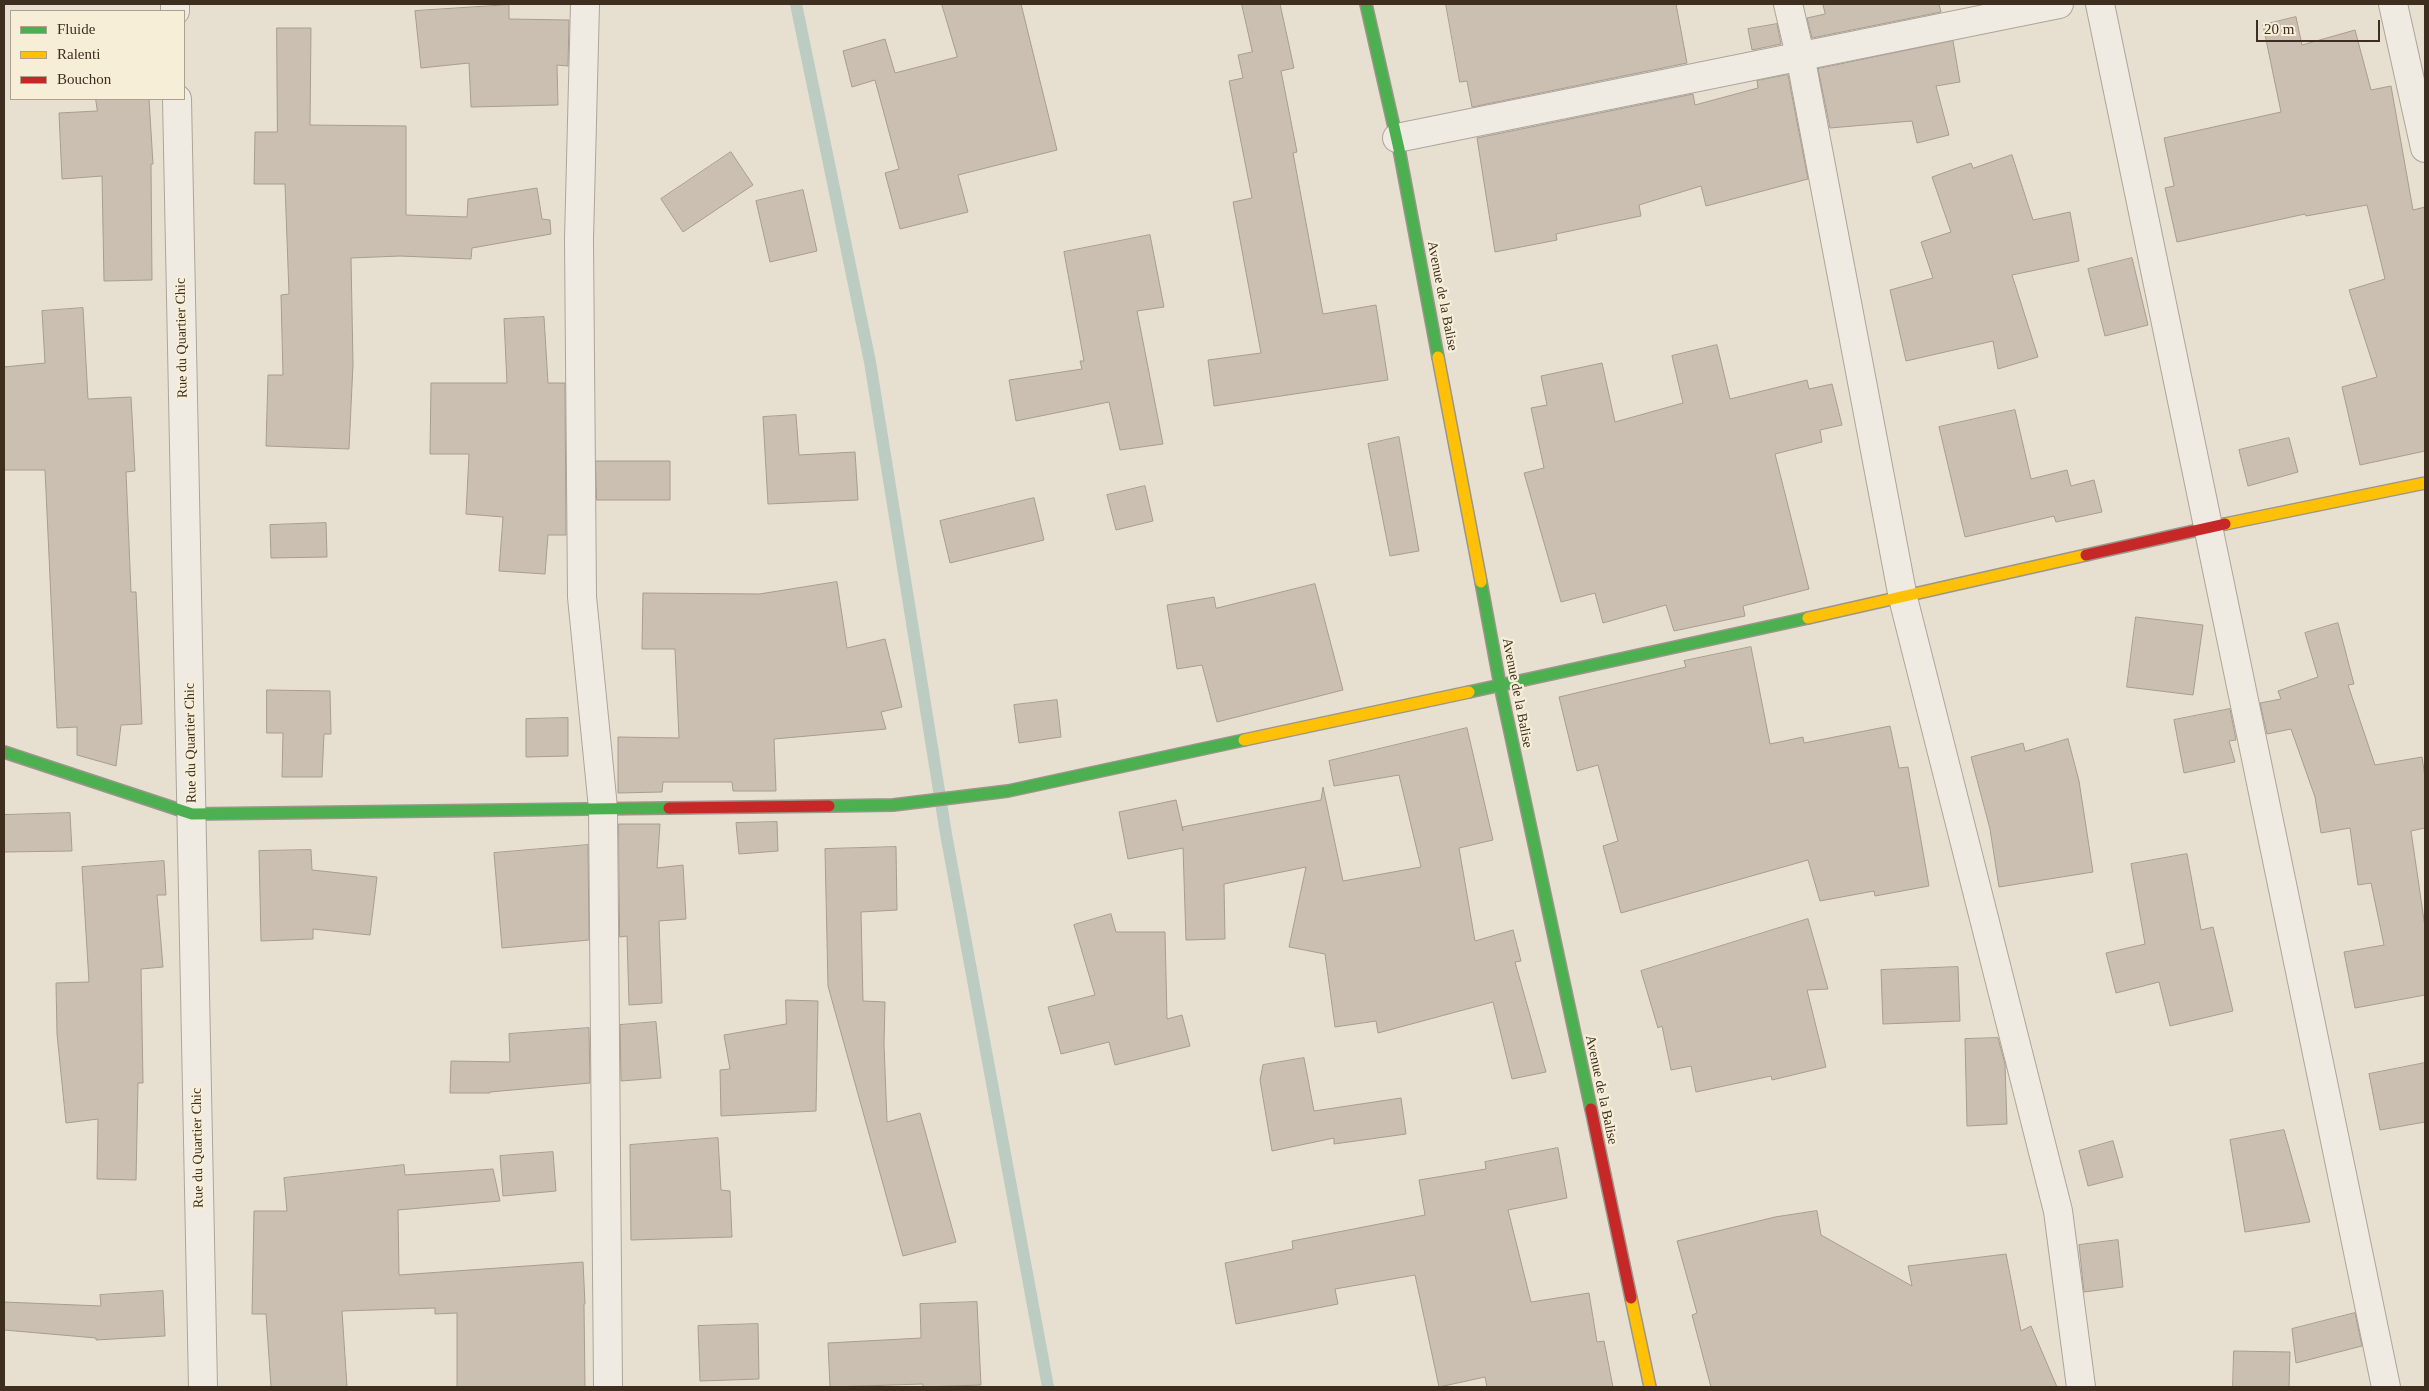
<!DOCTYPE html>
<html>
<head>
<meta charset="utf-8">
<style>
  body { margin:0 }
  #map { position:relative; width:2429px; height:1391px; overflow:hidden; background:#e7e0d1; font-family:Georgia,serif }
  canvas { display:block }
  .frame { position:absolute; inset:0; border:5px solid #3d2e20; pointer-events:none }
  .legend { position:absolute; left:10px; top:10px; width:175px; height:90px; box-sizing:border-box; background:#f7eed8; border:1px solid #ada18e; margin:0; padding:6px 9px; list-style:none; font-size:15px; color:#3d2e20 }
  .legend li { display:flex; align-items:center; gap:10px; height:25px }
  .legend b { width:25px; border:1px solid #ada18e }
  .scale { position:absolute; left:2256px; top:20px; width:124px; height:22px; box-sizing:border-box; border:2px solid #3d2e20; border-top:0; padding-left:6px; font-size:15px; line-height:18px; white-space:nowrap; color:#3d2e20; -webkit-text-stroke:4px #f7eed8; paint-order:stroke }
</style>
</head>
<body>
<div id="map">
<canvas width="2429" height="1391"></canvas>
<div class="frame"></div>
<ul class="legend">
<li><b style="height:6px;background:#4caf50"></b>Fluide</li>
<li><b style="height:6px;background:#ffc107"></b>Ralenti</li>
<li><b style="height:6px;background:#c62828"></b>Bouchon</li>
</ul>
<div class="scale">20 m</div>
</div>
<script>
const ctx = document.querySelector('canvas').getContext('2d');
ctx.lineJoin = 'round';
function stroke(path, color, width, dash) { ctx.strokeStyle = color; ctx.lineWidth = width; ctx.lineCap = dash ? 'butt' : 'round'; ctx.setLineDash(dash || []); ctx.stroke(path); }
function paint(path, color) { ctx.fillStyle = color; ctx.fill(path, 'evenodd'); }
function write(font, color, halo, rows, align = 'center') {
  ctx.font = font + ' Georgia,serif'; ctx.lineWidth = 4.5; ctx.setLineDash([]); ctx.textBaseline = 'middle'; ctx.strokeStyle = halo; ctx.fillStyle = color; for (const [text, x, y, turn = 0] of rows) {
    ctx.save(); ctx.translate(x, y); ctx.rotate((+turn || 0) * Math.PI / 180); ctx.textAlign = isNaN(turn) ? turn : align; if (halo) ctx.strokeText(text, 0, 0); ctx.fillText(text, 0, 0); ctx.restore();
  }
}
stroke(new Path2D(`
  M 796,4 L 870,362 L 946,834 L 1048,1387`), '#bcccc2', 12);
const building = new Path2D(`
  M 942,4 L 1021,4 L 1057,150 L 958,175 L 968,212 L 900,229 L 885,173 L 899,169 L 875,80 L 852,87 L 843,51 L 885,39 L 895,73 L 957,57 Z
  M 1242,4 L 1280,4 L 1294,68 L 1281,71 L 1297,152 L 1293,153 L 1323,314 L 1376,305 L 1388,380 L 1214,406 L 1208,360 L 1261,353 L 1233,202 L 1252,198 L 1229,81 L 1243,78 L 1238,55 L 1252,52 Z
  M 1446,4 L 1676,4 L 1687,63 L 1472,107 L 1467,81 L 1460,82 Z
  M 1823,4 L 1939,4 L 1941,12 L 1812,38 L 1807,18 L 1825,14 Z
  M 509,5 L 509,19 L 569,20 L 568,66 L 557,65 L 558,105 L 471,107 L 469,63 L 421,68 L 415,11 Z
  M 2296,17 L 2302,45 L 2355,30 L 2371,90 L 2391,86 L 2413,210 L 2425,207 L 2425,451 L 2360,465 L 2342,387 L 2377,377 L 2349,290 L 2385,279 L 2367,205 L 2306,216 L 2305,214 L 2177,242 L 2165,188 L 2174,186 L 2164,138 L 2281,112 L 2263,25 Z
  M 1777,24 L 1781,44 L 1752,50 L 1748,29 Z
  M 277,28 L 311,28 L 310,125 L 406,126 L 406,215 L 467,217 L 468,199 L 537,188 L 542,219 L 550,220 L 551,234 L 472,248 L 471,259 L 400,256 L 351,258 L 353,364 L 349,449 L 266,446 L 268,375 L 283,375 L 281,295 L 289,294 L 285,184 L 254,184 L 255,132 L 277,132 Z
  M 1953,41 L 1960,82 L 1936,86 L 1949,135 L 1917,143 L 1912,121 L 1830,128 L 1818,69 Z
  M 1788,75 L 1808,179 L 1706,206 L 1701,186 L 1639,205 L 1641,216 L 1556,234 L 1557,240 L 1495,252 L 1477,138 L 1693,94 L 1695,105 L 1758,88 L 1757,81 Z
  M 96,99 L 149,99 L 153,164 L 151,164 L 152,280 L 104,281 L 102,176 L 62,179 L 59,113 L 97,111 Z
  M 731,152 L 753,185 L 683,232 L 661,199 Z
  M 2012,155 L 2033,220 L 2070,212 L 2079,261 L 2012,275 L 2038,357 L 1998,369 L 1993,341 L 1906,361 L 1890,290 L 1933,278 L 1921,242 L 1951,232 L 1932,177 L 1971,163 L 1973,168 Z
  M 803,190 L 817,251 L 770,262 L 756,201 Z
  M 1150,235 L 1164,307 L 1137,311 L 1163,444 L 1120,450 L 1109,402 L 1016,421 L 1009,380 L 1082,369 L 1080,361 L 1084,361 L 1064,252 Z
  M 2132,258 L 2148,325 L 2105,336 L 2088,269 Z
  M 83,308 L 88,399 L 131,397 L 135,471 L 126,472 L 131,592 L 136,592 L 142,724 L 121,725 L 116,766 L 77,755 L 77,727 L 57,728 L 45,470 L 4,470 L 4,367 L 45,363 L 42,311 Z
  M 544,317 L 548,383 L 565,383 L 566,535 L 548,535 L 545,574 L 499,571 L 503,517 L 466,514 L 469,454 L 430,454 L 431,383 L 507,383 L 504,319 Z
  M 1717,345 L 1730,399 L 1807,380 L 1809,389 L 1832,384 L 1842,425 L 1820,430 L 1822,442 L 1775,454 L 1809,589 L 1743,606 L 1745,616 L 1674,631 L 1666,605 L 1603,623 L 1595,593 L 1561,602 L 1524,473 L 1544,468 L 1531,408 L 1547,405 L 1541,376 L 1602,363 L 1615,422 L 1683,403 L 1672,356 Z
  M 2015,410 L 2031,479 L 2067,470 L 2071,486 L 2094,480 L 2102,512 L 2056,522 L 2054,516 L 1965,537 L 1939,427 Z
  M 796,415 L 799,455 L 855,452 L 858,500 L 768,504 L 763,417 Z
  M 1399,437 L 1419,551 L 1390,556 L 1368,444 Z
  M 2289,438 L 2298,472 L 2248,486 L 2239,450 Z
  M 596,461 L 670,461 L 670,500 L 597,500 Z
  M 1145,486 L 1153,521 L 1116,530 L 1107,495 Z
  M 1034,498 L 1044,540 L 950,563 L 940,521 Z
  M 326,523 L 327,557 L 271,558 L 270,525 Z
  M 837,582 L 847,648 L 885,639 L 902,707 L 881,712 L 886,729 L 774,739 L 776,791 L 733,791 L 732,782 L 663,782 L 662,792 L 618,793 L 618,737 L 679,738 L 675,649 L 642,649 L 643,593 L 759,594 Z
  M 1315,584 L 1343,690 L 1217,722 L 1202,665 L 1177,669 L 1167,605 L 1214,597 L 1216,608 Z
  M 2136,617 L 2203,625 L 2193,695 L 2127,687 Z
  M 2338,623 L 2354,684 L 2348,685 L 2375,765 L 2422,757 L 2425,777 L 2425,828 L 2411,831 L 2425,927 L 2425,995 L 2355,1008 L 2344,952 L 2384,945 L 2371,883 L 2358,885 L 2350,828 L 2321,833 L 2315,797 L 2291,729 L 2267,734 L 2260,703 L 2281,699 L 2278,691 L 2318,677 L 2305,633 Z
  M 1751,647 L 1770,744 L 1803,737 L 1804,743 L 1890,726 L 1899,768 L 1908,767 L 1929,886 L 1875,896 L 1874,891 L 1820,901 L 1808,860 L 1621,913 L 1603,846 L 1618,841 L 1598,765 L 1577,771 L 1559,697 L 1686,667 L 1684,661 Z
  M 267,690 L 330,691 L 331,734 L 324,734 L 322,777 L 282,777 L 283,733 L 267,733 Z
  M 1057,700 L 1061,737 L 1019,743 L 1014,705 Z
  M 2230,709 L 2236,740 L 2229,741 L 2235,762 L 2184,773 L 2174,720 Z
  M 568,718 L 568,756 L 526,757 L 526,719 Z
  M 1467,728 L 1493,840 L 1459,848 L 1475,941 L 1513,930 L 1521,961 L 1515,962 L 1546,1072 L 1512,1079 L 1493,1002 L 1378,1033 L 1376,1021 L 1335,1027 L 1325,954 L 1289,947 L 1306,867 L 1224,884 L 1225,939 L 1186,940 L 1183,848 L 1128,859 L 1119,812 L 1176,800 L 1183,831 L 1182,827 L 1321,800 L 1323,787 L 1343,881 L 1421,867 L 1399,775 L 1334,786 L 1329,761 Z
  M 2068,739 L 2079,781 L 2093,872 L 1999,887 L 1990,829 L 1971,757 L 2023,743 L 2025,751 Z
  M 70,813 L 72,851 L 4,852 L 4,815 Z
  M 777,822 L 778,851 L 739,854 L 736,823 Z
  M 619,824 L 660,824 L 657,868 L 683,865 L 686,919 L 659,921 L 662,1003 L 629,1005 L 627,936 L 620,937 Z
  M 588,845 L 589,940 L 502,948 L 494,853 Z
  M 896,847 L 897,910 L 861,912 L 863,1001 L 885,1002 L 884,1044 L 887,1122 L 920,1113 L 956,1242 L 903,1256 L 828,986 L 825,849 Z
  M 311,850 L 312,870 L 377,877 L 370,935 L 313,929 L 313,939 L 261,941 L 259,851 Z
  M 2187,854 L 2201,930 L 2213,927 L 2233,1011 L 2170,1026 L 2159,982 L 2116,993 L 2106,953 L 2145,944 L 2131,864 Z
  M 164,861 L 166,895 L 157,895 L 163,967 L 141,969 L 143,1083 L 138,1083 L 136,1180 L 97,1179 L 98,1119 L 66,1123 L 57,1034 L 56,983 L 89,982 L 82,867 Z
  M 1111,914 L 1116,932 L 1165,932 L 1167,1019 L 1182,1015 L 1190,1046 L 1115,1065 L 1109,1042 L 1061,1054 L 1048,1007 L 1095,995 L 1074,925 Z
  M 1808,919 L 1828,989 L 1807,990 L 1826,1067 L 1772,1080 L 1771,1076 L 1696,1092 L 1691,1066 L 1671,1070 L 1662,1026 L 1658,1028 L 1641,971 Z
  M 1958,967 L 1960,1021 L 1883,1024 L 1881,970 Z
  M 786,1000 L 818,1001 L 816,1111 L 721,1116 L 720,1070 L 730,1069 L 724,1035 L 786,1024 Z
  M 656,1022 L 661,1078 L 621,1081 L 620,1025 Z
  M 589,1028 L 590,1083 L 490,1092 L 490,1093 L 450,1093 L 451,1061 L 510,1062 L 509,1034 Z
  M 1998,1038 L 2005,1064 L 2007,1124 L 1967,1126 L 1965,1039 Z
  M 1304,1058 L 1314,1111 L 1401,1098 L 1406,1134 L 1334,1144 L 1334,1138 L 1272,1151 L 1260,1080 L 1263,1065 Z
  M 2425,1063 L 2425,1122 L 2380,1130 L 2369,1074 Z
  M 2284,1130 L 2310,1222 L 2245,1232 L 2230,1140 Z
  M 718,1138 L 721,1190 L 730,1191 L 732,1237 L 631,1240 L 630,1145 Z
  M 2113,1141 L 2123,1177 L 2088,1186 L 2079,1151 Z
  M 1558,1148 L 1567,1198 L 1508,1210 L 1531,1302 L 1589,1293 L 1597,1342 L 1604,1341 L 1613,1387 L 1487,1387 L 1485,1377 L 1439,1387 L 1415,1275 L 1335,1289 L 1338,1304 L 1236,1324 L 1225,1263 L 1293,1249 L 1292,1241 L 1425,1215 L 1419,1180 L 1486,1169 L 1485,1162 Z
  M 553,1152 L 556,1191 L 503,1196 L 500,1156 Z
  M 404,1165 L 405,1175 L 493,1169 L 500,1201 L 398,1210 L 399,1275 L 583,1262 L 585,1304 L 584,1304 L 585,1387 L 457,1387 L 457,1313 L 435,1314 L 435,1308 L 342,1311 L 347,1387 L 271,1387 L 266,1314 L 252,1314 L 254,1211 L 287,1211 L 284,1178 Z
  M 1817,1211 L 1821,1235 L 1912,1286 L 1908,1266 L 2006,1254 L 2021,1331 L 2031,1326 L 2057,1387 L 1711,1387 L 1692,1315 L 1697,1313 L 1677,1241 L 1775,1217 Z
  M 2118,1240 L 2123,1287 L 2084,1292 L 2079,1245 Z
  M 163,1291 L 165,1336 L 96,1340 L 96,1338 L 4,1330 L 4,1302 L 101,1306 L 100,1295 Z
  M 977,1302 L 981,1385 L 923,1387 L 923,1384 L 830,1387 L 828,1343 L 921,1338 L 920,1304 Z
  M 2355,1313 L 2362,1346 L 2296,1363 L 2292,1329 Z
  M 758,1324 L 759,1379 L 700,1381 L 698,1326 Z
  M 2234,1351 L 2290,1352 L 2289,1387 L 2233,1387 Z`);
paint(building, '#cbbfb2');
stroke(building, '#a89c90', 1);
const street = new Path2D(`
  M 175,4 L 175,11
  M 585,4 L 579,239 L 582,597 L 603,808 L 608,1387
  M 1788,4 L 1800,55 L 1903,598 L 2058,1211 L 2081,1387
  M 2100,4 L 2386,1387
  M 2393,4 L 2425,148
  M 177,99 L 203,1387
  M 1397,138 L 2059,4`);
const fast = new Path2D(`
  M 1366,4 L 1399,149 L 1438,357
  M 1481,582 L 1500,685 L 1591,1109
  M 1469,692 L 1808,618
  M 4,752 L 192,814 L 669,808
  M 829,806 L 893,805 L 1008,791 L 1244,740`);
const slow = new Path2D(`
  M 1438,357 L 1481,582
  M 2225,524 L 2425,483
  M 1808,618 L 2086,555
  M 1244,740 L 1469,692
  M 1631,1298 L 1650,1387`);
const jam = new Path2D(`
  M 2086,555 L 2225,524
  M 669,808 L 829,806
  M 1591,1109 L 1631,1298`);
stroke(street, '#ada599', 30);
stroke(fast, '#9c958a', 14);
stroke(slow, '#9c958a', 14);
stroke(jam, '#9c958a', 14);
stroke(street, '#efebe3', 28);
stroke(fast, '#4caf50', 11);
stroke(slow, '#ffc107', 11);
stroke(jam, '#c62828', 11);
write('14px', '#3d2e20', '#f7eed8', [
  ["Avenue de la Balise",1442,296,79],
  ["Rue du Quartier Chic",182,338,-91],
  ["Avenue de la Balise",1517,693,79],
  ["Rue du Quartier Chic",191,743,-91],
  ["Avenue de la Balise",1601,1090,78],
  ["Rue du Quartier Chic",198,1148,-91]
]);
</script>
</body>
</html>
